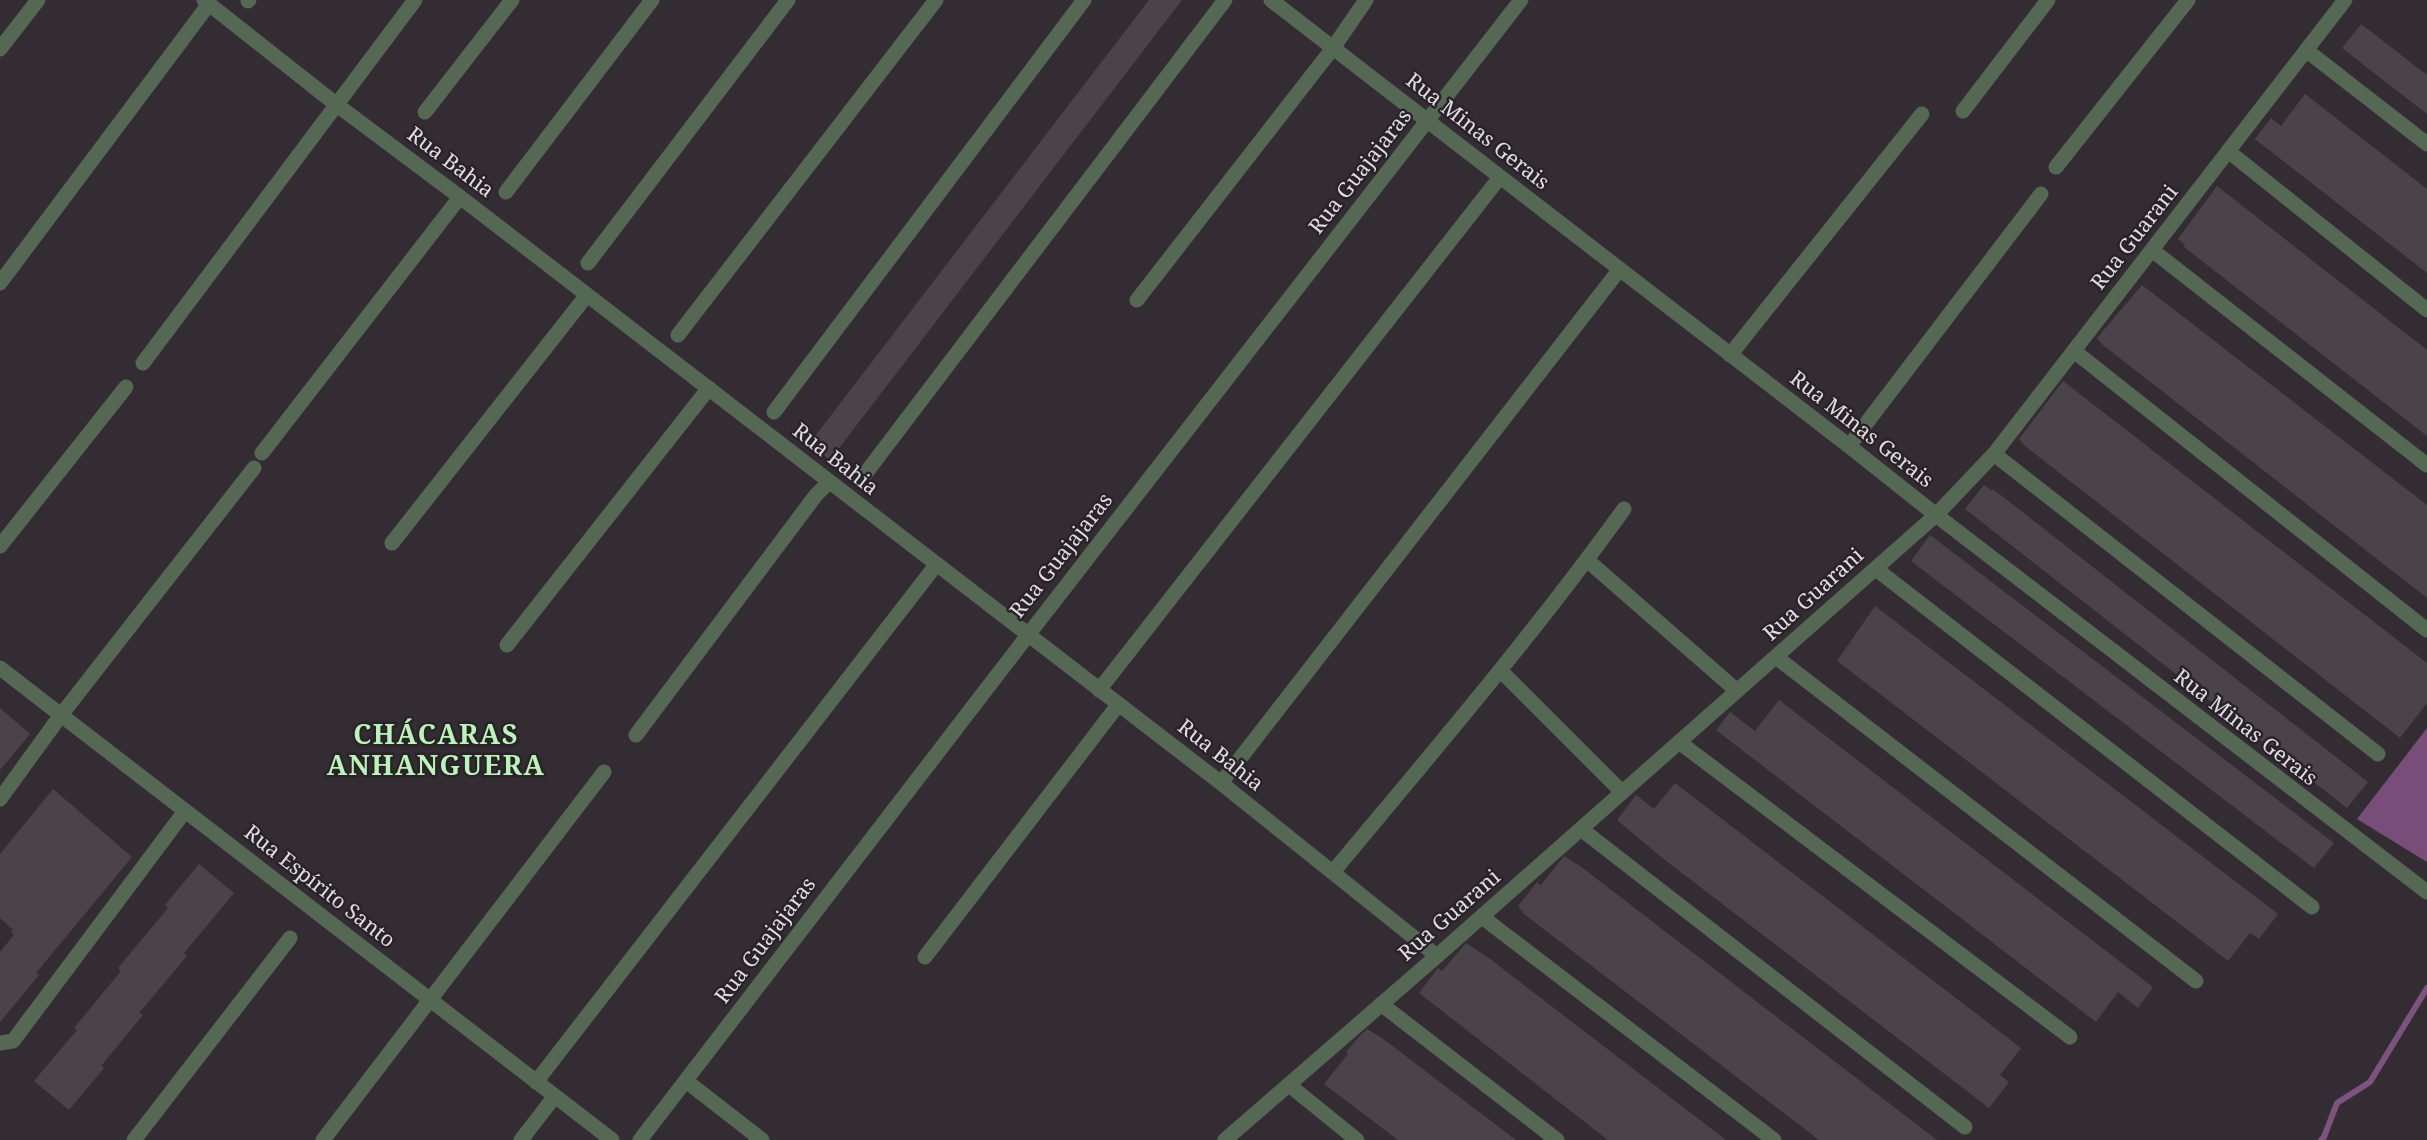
<!DOCTYPE html>
<html>
<head>
<meta charset="utf-8">
<style>
  body { margin:0 }
  canvas { display:block; background:#332d33 }
</style>
</head>
<body>
<canvas width="2427" height="1140"></canvas>
<script>
const ctx = document.querySelector('canvas').getContext('2d');
ctx.lineJoin = 'round';
function paint(path, color) { ctx.fillStyle = color; ctx.fill(path, 'evenodd'); }
function stroke(path, color, width, dash) { ctx.strokeStyle = color; ctx.lineWidth = width; ctx.lineCap = dash ? 'butt' : 'round'; ctx.setLineDash(dash || []); ctx.stroke(path); }
function write(font, color, halo, rows, align = 'center') {
  ctx.font = font + ' "Noto Serif",serif'; ctx.lineWidth = 5; ctx.setLineDash([]); ctx.textBaseline = 'middle'; ctx.strokeStyle = halo; ctx.fillStyle = color; for (const [text, x, y, turn = 0] of rows) {
    ctx.save(); ctx.translate(x, y); ctx.rotate((+turn || 0) * Math.PI / 180); ctx.textAlign = isNaN(turn) ? turn : align; if (halo) ctx.strokeText(text, 0, 0); ctx.fillText(text, 0, 0); ctx.restore();
  }
}
paint(new Path2D(`
  M 2427,728 L 2427,862 L 2357,819 Z`), '#784d7a');
stroke(new Path2D(`
  M 2321,1140 L 2324,1137 L 2337,1103 L 2370,1082 L 2427,988`), '#7d527f', 6);
paint(new Path2D(`
  M 1149,0 L 1182,0 L 830,460 L 809,444 Z
  M 2361,24 L 2427,75 L 2427,114 L 2342,48 Z
  M 2305,94 L 2427,189 L 2427,273 L 2255,139 L 2271,118 L 2281,126 Z
  M 2217,186 L 2427,350 L 2427,436 L 2184,247 L 2185,245 L 2178,239 Z
  M 2142,285 L 2427,505 L 2427,598 L 2103,345 L 2097,338 Z
  M 2063,381 L 2427,663 L 2427,703 L 2400,738 L 2025,446 L 2019,439 Z
  M 1984,485 L 1992,491 L 1993,489 L 2368,782 L 2347,808 L 1965,509 Z
  M 1930,535 L 2334,843 L 2314,868 L 1911,561 Z
  M 1875,606 L 2278,914 L 2259,939 L 2250,933 L 2228,961 L 1837,661 Z
  M 1779,700 L 2153,987 L 2138,1008 L 2118,992 L 2096,1022 L 1716,730 L 1730,712 L 1755,731 Z
  M 0,708 L 30,734 L 0,770 Z
  M 1675,783 L 2021,1048 L 2000,1075 L 2009,1082 L 1989,1108 L 1665,860 L 1617,820 L 1636,795 L 1654,809 Z
  M 53,789 L 132,857 L 36,973 L 39,975 L 0,1022 L 0,952 L 14,935 L 11,932 L 13,930 L 0,918 L 0,854 Z
  M 1564,856 L 1580,866 L 1937,1140 L 1819,1140 L 1524,914 L 1518,906 L 1537,882 L 1541,885 Z
  M 199,864 L 234,893 L 184,953 L 187,956 L 139,1013 L 143,1015 L 101,1066 L 104,1068 L 69,1110 L 34,1081 L 77,1030 L 74,1028 L 121,971 L 118,968 L 168,908 L 165,905 Z
  M 1466,943 L 1490,959 L 1726,1140 L 1608,1140 L 1419,993 L 1438,968 L 1442,971 Z
  M 1367,1029 L 1382,1038 L 1516,1140 L 1398,1140 L 1324,1084 L 1348,1054 L 1346,1052 L 1357,1039 Z`), '#4a444a');
stroke(new Path2D(`
  M 204,0 L 337,105 L 460,197 L 1221,783 L 1437,956
  M 1271,0 L 1849,446 L 1936,515 L 2427,892
  M 248,1 L 249,0
  M 0,49 L 38,0
  M 2306,50 L 2427,144
  M 1963,111 L 2048,0
  M 425,112 L 512,0
  M 2228,151 L 2427,310
  M 2056,167 L 2188,0
  M 506,192 L 652,0
  M 2152,250 L 2427,465
  M 588,263 L 788,0
  M 0,283 L 209,4
  M 1137,300 L 1333,48 L 1366,0
  M 678,335 L 936,0
  M 2074,351 L 2427,630
  M 1730,355 L 1922,114
  M 143,363 L 415,0
  M 774,412 L 1084,0
  M 1849,446 L 2041,194
  M 262,453 L 460,197
  M 1994,454 L 2378,754
  M 862,478 L 1225,0
  M 392,543 L 587,295
  M 0,546 L 126,387
  M 1587,560 L 1736,690
  M 1876,569 L 2312,907
  M 507,645 L 709,388
  M 1776,657 L 2196,981
  M 0,668 L 612,1140
  M 1500,670 L 1622,792
  M 1099,690 L 1500,177
  M 636,735 L 816,495 L 829,482
  M 1679,742 L 2070,1037
  M 1221,783 L 1620,269
  M 0,799 L 61,715 L 254,468
  M 1581,829 L 1965,1127
  M 1333,872 C 1432,753 1533,635 1624,509
  M 1483,915 L 1486,920 L 1774,1140
  M 925,957 L 1118,705
  M 1381,1004 L 1557,1140
  M 0,1043 L 13,1041 L 185,811
  M 686,1081 L 762,1140
  M 536,1082 L 936,565
  M 1292,1082 L 1294,1089 L 1357,1140
  M 134,1140 L 290,938
  M 323,1140 L 604,772
  M 521,1140 L 555,1096
  M 640,1140 L 1028,635 L 1521,0
  M 1225,1140 L 1437,956 L 1936,515 L 1994,454 L 2345,0`), '#556853', 15);
write('21px', '#e0dce0', '#292329', [
  ["Rua Minas Gerais",1477,132,38],
  ["Rua Bahia",450,163,37],
  ["Rua Guajajaras",1361,172,-52],
  ["Rua Guarani",2135,238,-52],
  ["Rua Minas Gerais",1861,430,38],
  ["Rua Bahia",835,460,38],
  ["Rua Guajajaras",1062,556,-52],
  ["Rua Guarani",1814,595,-42],
  ["Rua Minas Gerais",2245,728,38],
  ["Rua Bahia",1220,756,38],
  ["Rua Espírito Santo",319,887,38],
  ["Rua Guarani",1450,916,-41],
  ["Rua Guajajaras",766,941,-53]
]);
ctx.letterSpacing = '1.5px';
write('bold 27px', '#bbf4b8', '#292329', [
  ["CHÁCARAS",436,736],
  ["ANHANGUERA",436,767]
]);
ctx.letterSpacing = '0px';
</script>
</body>
</html>
